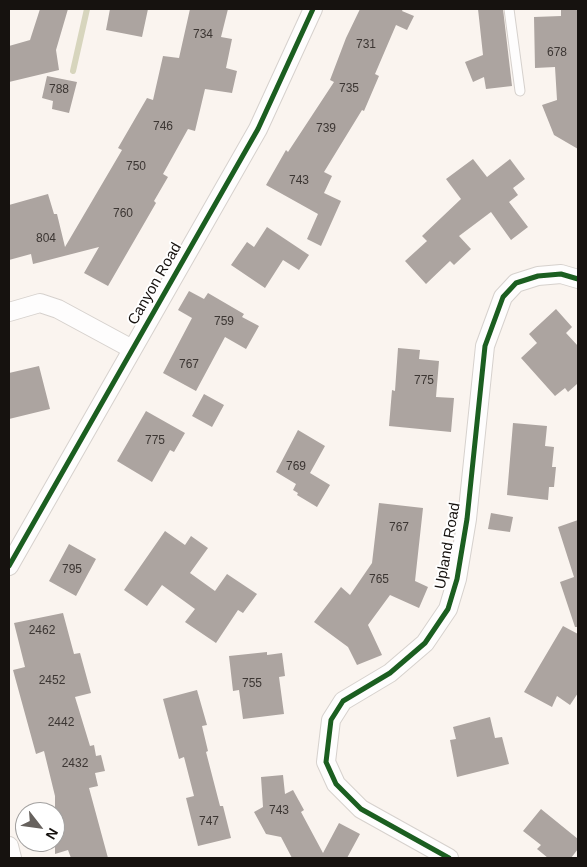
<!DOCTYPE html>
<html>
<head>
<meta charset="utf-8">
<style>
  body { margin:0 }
  #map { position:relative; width:587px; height:867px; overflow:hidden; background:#faf4ef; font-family:Helvetica,sans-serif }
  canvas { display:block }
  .frame { position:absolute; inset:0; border:10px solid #16120f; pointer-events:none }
  .north { position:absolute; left:15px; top:802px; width:50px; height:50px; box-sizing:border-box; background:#fff; border:1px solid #a2a09f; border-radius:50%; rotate:120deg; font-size:14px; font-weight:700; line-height:20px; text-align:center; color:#16120f }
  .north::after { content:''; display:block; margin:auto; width:18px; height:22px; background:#66615d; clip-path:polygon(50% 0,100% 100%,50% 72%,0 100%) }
</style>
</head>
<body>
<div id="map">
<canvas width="587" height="867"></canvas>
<div class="frame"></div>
<div class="north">N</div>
</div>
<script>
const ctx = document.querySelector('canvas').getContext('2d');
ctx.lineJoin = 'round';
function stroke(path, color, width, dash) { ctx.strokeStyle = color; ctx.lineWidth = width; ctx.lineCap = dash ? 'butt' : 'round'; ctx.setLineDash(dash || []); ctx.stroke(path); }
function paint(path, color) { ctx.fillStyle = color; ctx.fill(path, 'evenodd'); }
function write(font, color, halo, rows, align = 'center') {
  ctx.font = font + ' Helvetica,sans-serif'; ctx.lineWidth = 4; ctx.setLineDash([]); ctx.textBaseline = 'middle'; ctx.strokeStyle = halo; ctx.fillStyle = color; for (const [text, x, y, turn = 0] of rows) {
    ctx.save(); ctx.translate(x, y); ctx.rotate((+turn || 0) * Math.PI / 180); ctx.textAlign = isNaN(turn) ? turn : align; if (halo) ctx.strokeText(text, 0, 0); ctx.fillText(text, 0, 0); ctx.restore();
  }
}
stroke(new Path2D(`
  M 73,71 L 87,9`), '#d7d5bd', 6);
paint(new Path2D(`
  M 40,9 L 68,9 L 56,50 L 59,70 L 9,82 L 9,46 L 30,40 Z
  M 110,9 L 148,9 L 142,37 L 106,30 Z
  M 190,9 L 228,9 L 221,37 L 232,39 L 226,68 L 237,71 L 232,93 L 205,89 L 195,131 L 188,129 L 163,174 L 168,177 L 154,201 L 156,203 L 108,286 L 84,273 L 99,247 L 33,264 L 31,254 L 9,260 L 9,205 L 48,194 L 54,214 L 57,214 L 65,247 L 122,150 L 118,148 L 147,98 L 153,100 L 163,56 L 179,58 Z
  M 360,9 L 403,9 L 402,11 L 414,16 L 407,30 L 396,25 L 375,74 L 379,76 L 364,111 L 362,110 L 324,172 L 332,176 L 324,193 L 341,201 L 321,246 L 307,239 L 318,214 L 266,185 L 286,150 L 288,152 L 334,82 L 330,80 L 346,38 Z
  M 478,9 L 503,9 L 512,86 L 486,89 L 484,77 L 473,82 L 465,62 L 483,55 Z
  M 561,9 L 578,9 L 578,149 L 554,135 L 542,105 L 557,100 L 555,67 L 535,68 L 534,17 L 561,16 Z
  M 47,76 L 77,82 L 69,113 L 52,109 L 53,101 L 42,98 Z
  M 473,159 L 487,177 L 510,159 L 525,179 L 513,188 L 518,195 L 509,202 L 528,227 L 511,240 L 491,212 L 459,236 L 471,249 L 454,265 L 450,261 L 426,284 L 405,261 L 427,241 L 422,236 L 461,199 L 446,179 Z
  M 267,227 L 309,255 L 299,270 L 283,260 L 265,288 L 231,265 L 247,242 L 254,247 Z
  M 189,291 L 204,299 L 208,293 L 244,314 L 242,317 L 259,326 L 246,349 L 225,337 L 196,391 L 163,373 L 192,318 L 178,310 Z
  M 556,309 L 572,327 L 566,333 L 578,346 L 578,379 L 577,384 L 568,392 L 565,388 L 555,396 L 521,358 L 537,343 L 529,334 Z
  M 398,348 L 420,350 L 419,359 L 439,361 L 436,397 L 454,398 L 451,432 L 389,426 L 392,390 L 395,391 Z
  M 39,366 L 50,409 L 9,419 L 9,373 Z
  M 204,394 L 224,405 L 212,427 L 192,416 Z
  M 146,411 L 185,433 L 174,452 L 170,450 L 152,482 L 117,461 Z
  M 513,423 L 547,426 L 545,446 L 554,447 L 552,467 L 556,467 L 554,487 L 549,487 L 548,500 L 507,495 Z
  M 298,430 L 325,446 L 310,473 L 330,485 L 317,507 L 297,495 L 298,493 L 293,490 L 296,484 L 276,472 Z
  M 379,503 L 423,508 L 415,581 L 428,587 L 419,608 L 390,595 L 368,625 L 382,655 L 357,665 L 348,647 L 314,622 L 341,587 L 350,595 L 372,563 Z
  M 491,513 L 513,517 L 510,532 L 488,529 Z
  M 578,520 L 578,627 L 575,627 L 560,582 L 574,577 L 558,527 Z
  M 165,531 L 185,545 L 191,536 L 208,548 L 190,573 L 215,591 L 227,574 L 257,594 L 243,613 L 238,610 L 216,643 L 185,622 L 195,609 L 162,585 L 147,606 L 124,590 Z
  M 69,544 L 96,559 L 76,596 L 49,581 Z
  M 63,613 L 74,654 L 80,653 L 91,693 L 75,697 L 90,746 L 94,745 L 96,756 L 101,755 L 105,771 L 95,773 L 98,786 L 89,788 L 108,858 L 71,858 L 68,850 L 55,854 L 55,796 L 44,751 L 36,754 L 13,670 L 25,667 L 14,623 Z
  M 563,626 L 578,634 L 578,693 L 570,705 L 557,696 L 552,707 L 524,692 Z
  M 267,652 L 267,655 L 282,653 L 285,676 L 279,677 L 284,714 L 243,719 L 239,690 L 233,691 L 229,656 Z
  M 197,690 L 207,725 L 202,726 L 208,751 L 206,752 L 220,806 L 223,806 L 231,838 L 198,846 L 186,798 L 194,796 L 184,757 L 179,759 L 163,699 Z
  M 490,717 L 495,738 L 502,737 L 509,764 L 457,777 L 450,740 L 456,739 L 453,727 Z
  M 283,775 L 285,794 L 293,790 L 304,810 L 301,812 L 323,853 L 339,823 L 360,834 L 347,858 L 292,858 L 281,837 L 266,834 L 254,812 L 263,807 L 261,777 Z
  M 541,809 L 578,839 L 578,849 L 571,858 L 548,858 L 537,849 L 541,845 L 523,831 Z`), '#aca4a0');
const service = new Path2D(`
  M 509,9 L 520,91`);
const minor = new Path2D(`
  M 9,312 L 40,303 L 58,309 L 132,349
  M 9,566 L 258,129 L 313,9
  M 9,846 L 12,858
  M 449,858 L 361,809 L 336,784 L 326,762 L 331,720 L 343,701 L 390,673 L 425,643 L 448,609 L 457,579 L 467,519 L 485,346 L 503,297 L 516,283 L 538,276 L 561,274 L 578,279`);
stroke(service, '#d6d1cd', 11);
stroke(minor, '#d6d1cd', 20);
stroke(service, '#fefdfd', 9);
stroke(minor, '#fefdfd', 18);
stroke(new Path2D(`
  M 9,566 L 258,129 L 313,9
  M 449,858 L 361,809 L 336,784 L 326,762 L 331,720 L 343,701 L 390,673 L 425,643 L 448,609 L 457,579 L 467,519 L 485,346 L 503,297 L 516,283 L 538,276 L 561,274 L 578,279`), '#1b5e20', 5);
write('12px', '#3c3633', null, [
  ["734",203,35],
  ["731",366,45],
  ["678",557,53],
  ["735",349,89],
  ["788",59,90],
  ["746",163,127],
  ["739",326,129],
  ["750",136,167],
  ["743",299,181],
  ["760",123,214],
  ["804",46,239],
  ["759",224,322],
  ["767",189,365],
  ["775",424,381],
  ["775",155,441],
  ["769",296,467],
  ["767",399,528],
  ["795",72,570],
  ["765",379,580],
  ["2462",42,631],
  ["2452",52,681],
  ["755",252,684],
  ["2442",61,723],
  ["2432",75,764],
  ["743",279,811],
  ["747",209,822]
]);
write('15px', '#16120f', '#fff', [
  ["Canyon Road",155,284,-60],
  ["Upland Road",448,546,-80]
]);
</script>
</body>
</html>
